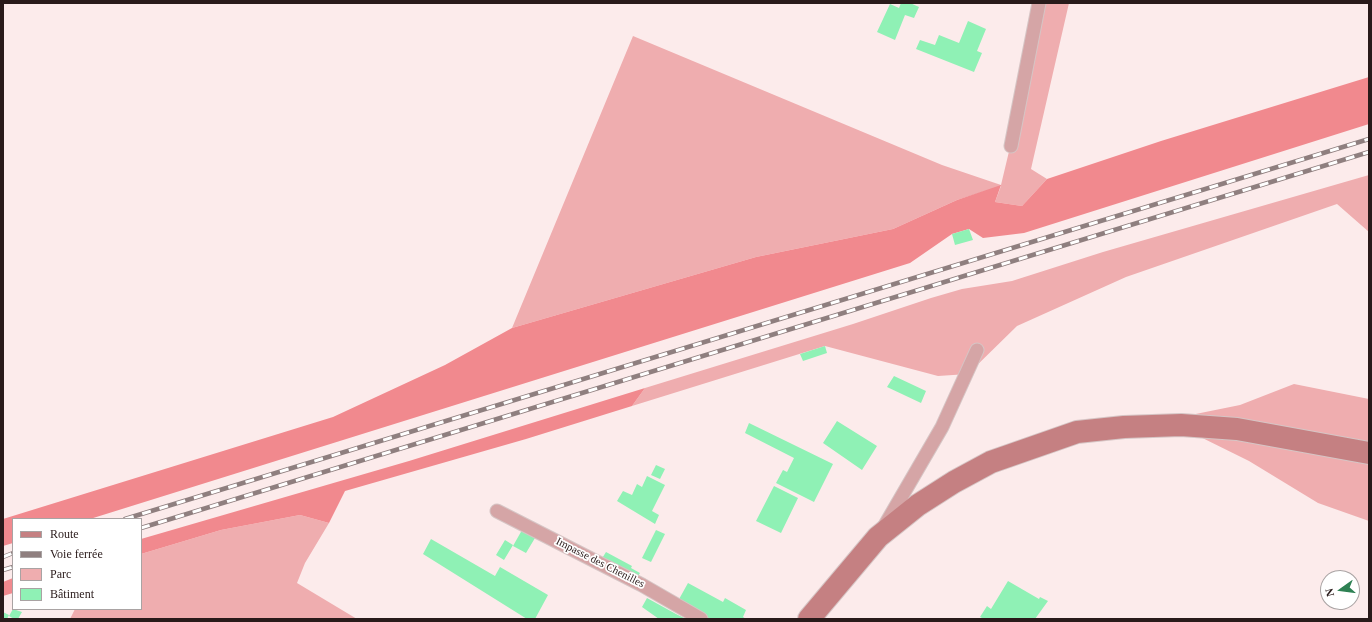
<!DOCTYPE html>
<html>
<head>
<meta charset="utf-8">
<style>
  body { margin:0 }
  #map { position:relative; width:1372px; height:622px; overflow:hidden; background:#fcebeb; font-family:"Times New Roman",serif }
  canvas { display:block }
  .frame { position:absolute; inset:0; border:4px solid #291a1a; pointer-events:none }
  .legend { position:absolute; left:12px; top:518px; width:130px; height:92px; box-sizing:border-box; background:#fff; border:1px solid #a9a3a3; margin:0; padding:5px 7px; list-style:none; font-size:12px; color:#291a1a }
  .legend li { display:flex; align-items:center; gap:8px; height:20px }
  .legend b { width:20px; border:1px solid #a9a3a3 }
  .north { position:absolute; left:1320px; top:570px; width:40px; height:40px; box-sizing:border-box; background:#fff; border:1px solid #a9a3a3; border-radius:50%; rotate:256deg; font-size:11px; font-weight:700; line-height:16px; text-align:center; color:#291a1a }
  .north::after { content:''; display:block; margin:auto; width:14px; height:18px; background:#2e8153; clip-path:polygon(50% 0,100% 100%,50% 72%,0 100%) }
</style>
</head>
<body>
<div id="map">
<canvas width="1372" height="622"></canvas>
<div class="frame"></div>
<ul class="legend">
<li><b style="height:5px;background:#c58082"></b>Route</li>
<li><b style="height:5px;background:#8f7f7f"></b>Voie ferrée</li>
<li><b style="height:11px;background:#efadaf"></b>Parc</li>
<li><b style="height:11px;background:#8ff1b5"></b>Bâtiment</li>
</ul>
<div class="north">N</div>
</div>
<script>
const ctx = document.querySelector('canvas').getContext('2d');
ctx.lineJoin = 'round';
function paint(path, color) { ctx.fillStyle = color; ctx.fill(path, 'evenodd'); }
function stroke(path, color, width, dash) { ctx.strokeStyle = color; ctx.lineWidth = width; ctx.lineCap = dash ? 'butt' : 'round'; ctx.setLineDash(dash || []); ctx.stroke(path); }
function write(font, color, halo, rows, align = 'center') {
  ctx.font = font + ' "Times New Roman",serif'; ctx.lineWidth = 3.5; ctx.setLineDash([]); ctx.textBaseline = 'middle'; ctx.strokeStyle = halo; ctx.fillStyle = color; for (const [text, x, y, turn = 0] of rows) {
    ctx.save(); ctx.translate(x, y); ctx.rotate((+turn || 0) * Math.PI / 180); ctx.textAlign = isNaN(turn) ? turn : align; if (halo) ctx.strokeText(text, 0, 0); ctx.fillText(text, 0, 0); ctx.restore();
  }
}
paint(new Path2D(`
  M 1039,3 L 1069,3 L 1031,169 L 1047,179 L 1022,206 L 995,202 L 1001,186 L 957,200 L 893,229 L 756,257 L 512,328 L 633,36 L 942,165 L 1001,185 L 1016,122 Z
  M 1369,175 L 1369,232 L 1337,204 L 1126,277 L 1017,326 L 968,374 L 938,376 L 825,346 L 632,406 L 645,388 L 853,324 L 931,298 L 962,289 L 1012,281 L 1103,252 Z
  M 1294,384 L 1369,399 L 1369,521 L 1318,503 L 1249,461 L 1166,420 L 1240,405 Z
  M 300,515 L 329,523 L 305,563 L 297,583 L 357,619 L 70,619 L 75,609 L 141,609 L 141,554 L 221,530 Z`), '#efadaf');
paint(new Path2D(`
  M 1369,77 L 1369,124 L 1024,233 L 983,238 L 969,229 L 952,234 L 910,263 L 90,519 L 13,519 L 13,543 L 3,546 L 3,519 L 333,417 L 445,365 L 512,328 L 756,257 L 893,229 L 957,200 L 1001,185 L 995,202 L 1022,206 L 1047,179 L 1161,141 Z
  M 645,388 L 632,406 L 526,439 L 345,491 L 329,523 L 300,515 L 221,530 L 141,554 L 141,539 L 409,461 Z
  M 13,578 L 13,593 L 3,596 L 3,582 Z`), '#f1898e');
paint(new Path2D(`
  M 901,3 L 910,3 L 919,7 L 914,18 L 905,15 L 895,40 L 877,32 L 890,4 L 899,8 Z
  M 968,21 L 986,29 L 977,51 L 982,53 L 974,72 L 916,49 L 920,40 L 935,45 L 939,35 L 959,43 Z
  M 969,229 L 973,240 L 955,245 L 952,234 Z
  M 825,346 L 827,353 L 803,361 L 800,354 Z
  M 894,376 L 926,391 L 921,403 L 887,387 Z
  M 837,421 L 877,446 L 862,470 L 823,443 Z
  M 749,423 L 833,464 L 814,502 L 776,483 L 783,470 L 787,472 L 794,458 L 745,433 Z
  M 656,465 L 665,469 L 660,479 L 651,475 Z
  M 647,476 L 665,485 L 652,511 L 659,515 L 655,524 L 617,501 L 623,491 L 632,495 L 637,484 L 642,487 Z
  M 774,486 L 798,498 L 781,533 L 756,521 Z
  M 522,530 L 535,538 L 526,553 L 513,546 Z
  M 656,530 L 665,534 L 651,562 L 642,558 Z
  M 431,539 L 495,576 L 500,567 L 548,595 L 535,619 L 527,619 L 423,554 Z
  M 505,540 L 513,545 L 504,560 L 496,555 Z
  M 606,552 L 632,566 L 631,568 L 640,573 L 636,579 L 601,560 Z
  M 1008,581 L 1039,599 L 1040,597 L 1048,601 L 1035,619 L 984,619 L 980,617 L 987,606 L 991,609 Z
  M 688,583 L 723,602 L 725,598 L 746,610 L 743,617 L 746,619 L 710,619 L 678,601 Z
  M 647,598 L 676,614 L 686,619 L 659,619 L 642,607 Z
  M 13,609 L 22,612 L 18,619 L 14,619 L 9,616 Z
  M 3,612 L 9,615 L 7,619 L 3,619 Z`), '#8ff1b5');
const lane = new Path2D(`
  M 1011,146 L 1039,3
  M 497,511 L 642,585 L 701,619
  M 885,525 L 942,427 L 977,350`);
const secondary = new Path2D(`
  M 809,619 L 878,537 L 918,505 L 954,482 L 991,462 L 1077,432 L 1124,427 L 1181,425 L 1237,429 L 1369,453`);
stroke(lane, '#d6c5c5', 15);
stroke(secondary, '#d6c5c5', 24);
stroke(lane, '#d5a5a6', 13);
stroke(secondary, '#c58082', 22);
const rail = new Path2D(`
  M 125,519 L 1369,139
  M 141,528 L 1369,152
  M 3,557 L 13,553
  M 3,570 L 13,567`);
stroke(rail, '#8f7f7f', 4.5);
stroke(rail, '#fff', 3, [9]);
write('11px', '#291a1a', '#fff', [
  ["Impasse des Chenilles",600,563,27]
]);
</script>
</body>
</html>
